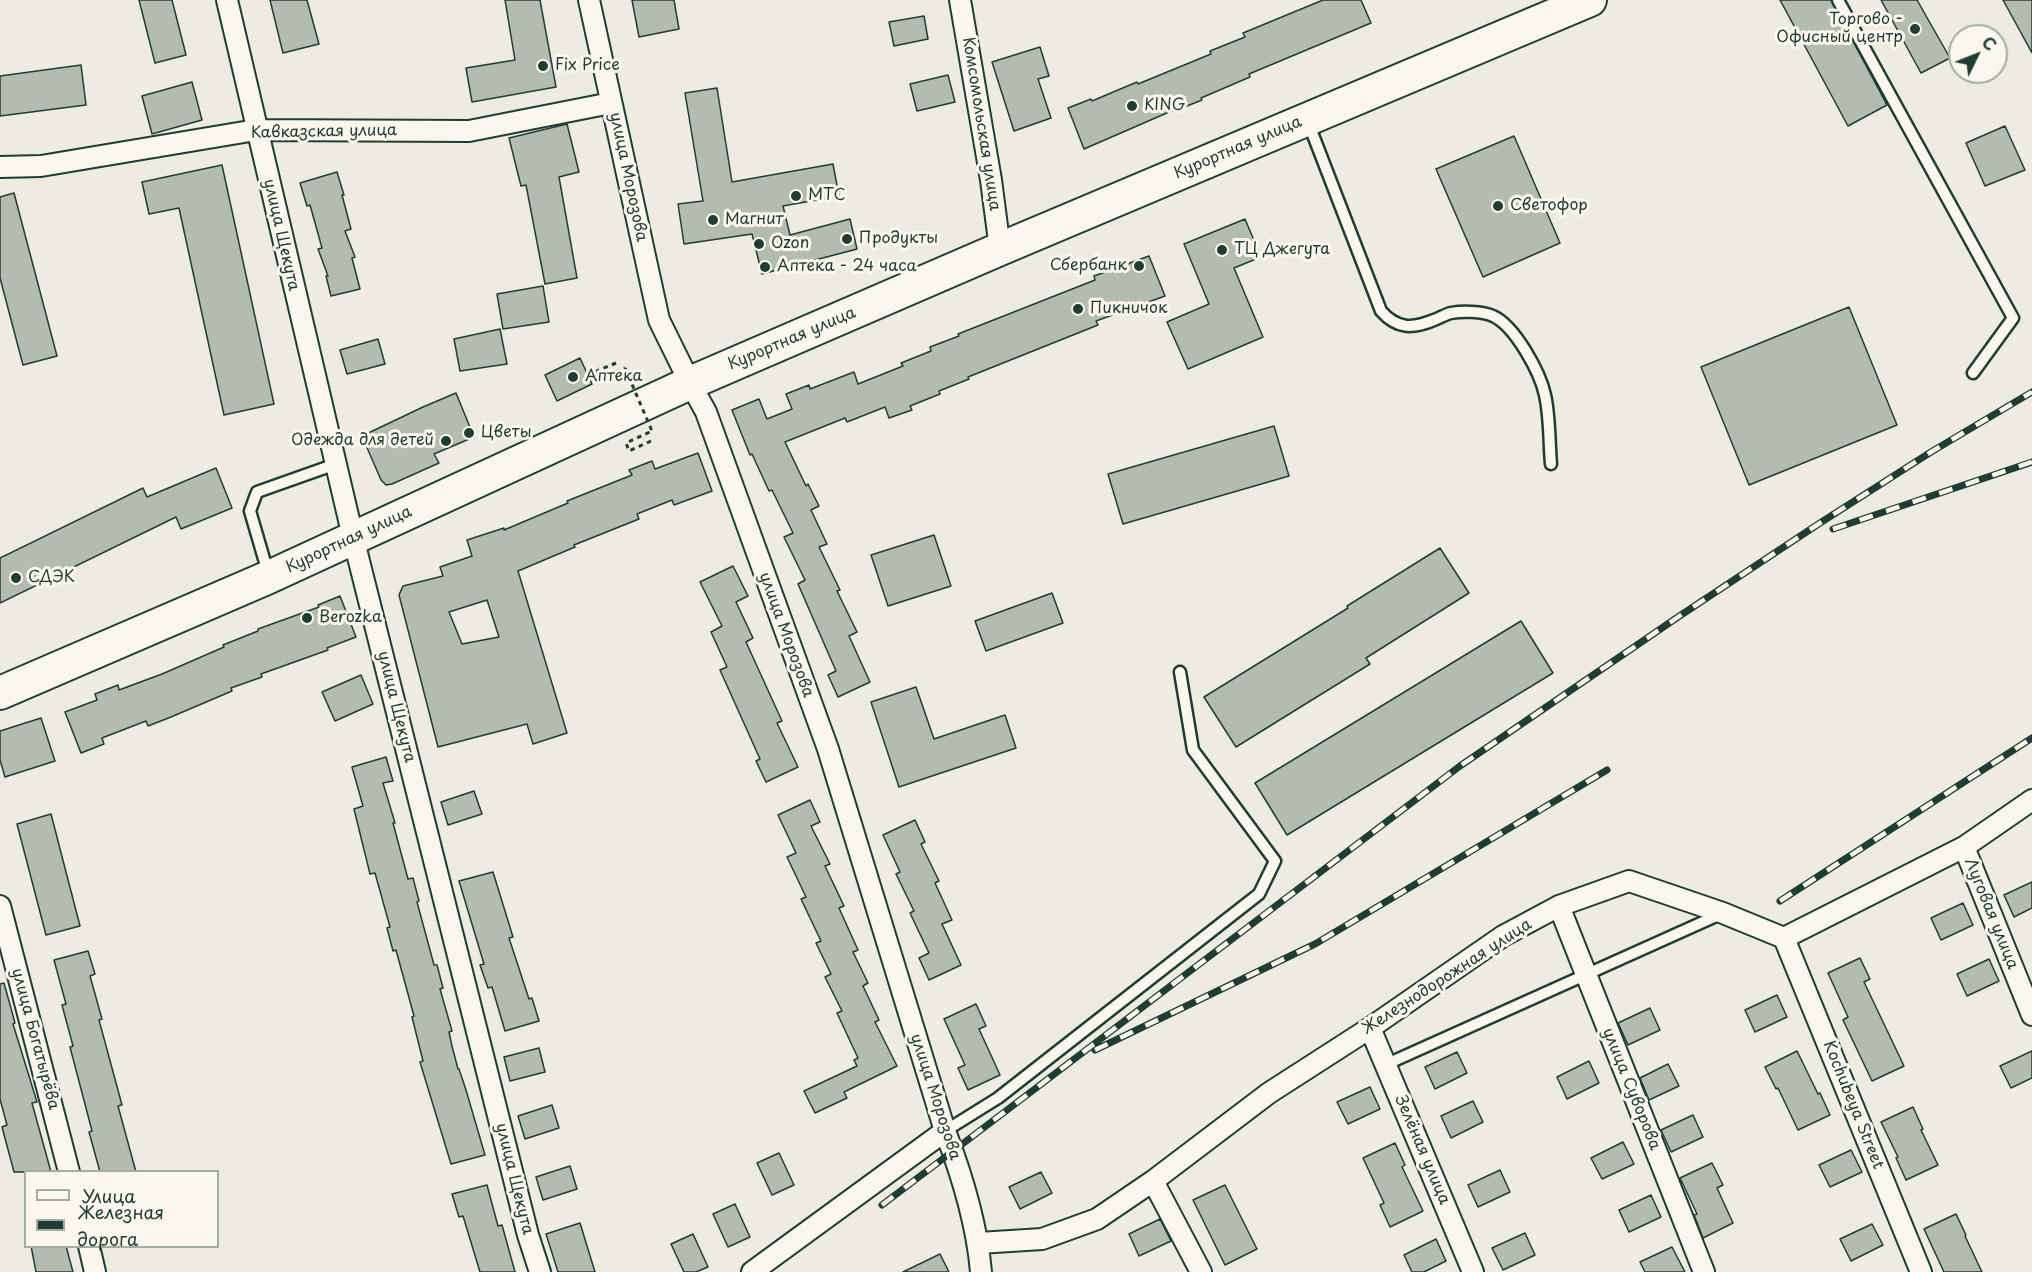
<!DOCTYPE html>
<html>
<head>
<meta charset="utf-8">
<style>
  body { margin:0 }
  #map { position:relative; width:2032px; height:1272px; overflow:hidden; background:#eeece1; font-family:"Playpen Sans",sans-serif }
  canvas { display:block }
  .legend { position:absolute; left:24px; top:1170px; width:195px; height:78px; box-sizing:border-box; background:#fbf7ec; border:2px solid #a3ada2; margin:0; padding:8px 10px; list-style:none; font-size:18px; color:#1f3d34 }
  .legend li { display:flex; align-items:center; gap:12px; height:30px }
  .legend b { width:30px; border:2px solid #a3ada2 }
  .north { position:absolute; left:1948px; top:24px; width:60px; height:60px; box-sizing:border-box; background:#fbf7ec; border:2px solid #a3ada2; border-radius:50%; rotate:47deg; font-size:16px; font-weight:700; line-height:24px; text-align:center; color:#1f3d34 }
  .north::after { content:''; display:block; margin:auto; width:21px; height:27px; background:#1f3d34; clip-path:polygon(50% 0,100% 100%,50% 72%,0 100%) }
</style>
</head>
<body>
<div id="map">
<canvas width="2032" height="1272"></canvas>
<ul class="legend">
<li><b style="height:8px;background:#fbf7ec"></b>Улица</li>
<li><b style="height:8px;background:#1f3d34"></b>Железная дорога</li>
</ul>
<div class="north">С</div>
</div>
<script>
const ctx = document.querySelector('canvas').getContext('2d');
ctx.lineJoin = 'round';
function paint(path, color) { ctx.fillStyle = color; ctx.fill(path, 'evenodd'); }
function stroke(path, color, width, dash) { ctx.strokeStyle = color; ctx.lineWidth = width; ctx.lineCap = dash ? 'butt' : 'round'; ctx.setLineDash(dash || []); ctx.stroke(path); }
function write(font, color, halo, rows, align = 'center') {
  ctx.font = font + ' "Playpen Sans",sans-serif'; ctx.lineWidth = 6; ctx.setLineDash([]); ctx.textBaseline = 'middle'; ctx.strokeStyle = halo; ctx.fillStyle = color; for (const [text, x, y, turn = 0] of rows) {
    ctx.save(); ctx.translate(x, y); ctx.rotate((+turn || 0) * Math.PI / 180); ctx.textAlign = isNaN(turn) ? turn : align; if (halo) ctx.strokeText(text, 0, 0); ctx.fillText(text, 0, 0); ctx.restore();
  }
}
const building = new Path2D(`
  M 139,0 L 172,0 L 186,55 L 155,63 Z
  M 270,0 L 307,0 L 319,44 L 283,53 Z
  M 505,0 L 540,0 L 556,87 L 472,102 L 466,68 L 515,60 Z
  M 632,0 L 674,0 L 679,29 L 639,37 Z
  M 1323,0 L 1361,0 L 1371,23 L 1249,74 L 1250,77 L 1201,98 L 1202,100 L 1177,110 L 1176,109 L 1084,149 L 1068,108 L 1091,99 L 1092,101 L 1137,82 L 1138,84 L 1211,54 L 1210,51 L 1245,37 L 1243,33 Z
  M 1780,0 L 1831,0 L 1887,105 L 1848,126 Z
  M 1881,0 L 1917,0 L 1950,58 L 1921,73 Z
  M 2003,0 L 2032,0 L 2032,53 Z
  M 924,16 L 928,39 L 894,46 L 889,22 Z
  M 1040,47 L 1049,76 L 1038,79 L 1051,118 L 1014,131 L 992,62 Z
  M 81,65 L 86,105 L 0,116 L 0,76 Z
  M 948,75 L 955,102 L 917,111 L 910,84 Z
  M 192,82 L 202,120 L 152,134 L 142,96 Z
  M 717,88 L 732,182 L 833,164 L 839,196 L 783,206 L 790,235 L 850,219 L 857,249 L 762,274 L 752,234 L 684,244 L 678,204 L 703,201 L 685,93 Z
  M 567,124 L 579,172 L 559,177 L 577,278 L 545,284 L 526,185 L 521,186 L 509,138 Z
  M 2005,126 L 2025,170 L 1985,186 L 1966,143 Z
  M 1514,136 L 1560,243 L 1483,277 L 1436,169 Z
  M 222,165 L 274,404 L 224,415 L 179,208 L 149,214 L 142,182 Z
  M 337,172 L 344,195 L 342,195 L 351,229 L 345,231 L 355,257 L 352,258 L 360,289 L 331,296 L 326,276 L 328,276 L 318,249 L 322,248 L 310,205 L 307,206 L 300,183 Z
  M 14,193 L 57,356 L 23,365 L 0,278 L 0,197 Z
  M 1245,219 L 1261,257 L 1234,268 L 1263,337 L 1188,369 L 1167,322 L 1209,304 L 1184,244 Z
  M 1149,256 L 1165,296 L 1096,321 L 1098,325 L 968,377 L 969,379 L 939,391 L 940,394 L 910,406 L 912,410 L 889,418 L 885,407 L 847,422 L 845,418 L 785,442 L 806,486 L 808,484 L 819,506 L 811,510 L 827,544 L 819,547 L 840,590 L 837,591 L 857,632 L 849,636 L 870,682 L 838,697 L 828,675 L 836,671 L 798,584 L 805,580 L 784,537 L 793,533 L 772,490 L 769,491 L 752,454 L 750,455 L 732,410 L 759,399 L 767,419 L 792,409 L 786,394 L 809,385 L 810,389 L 854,372 L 858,384 L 903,366 L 901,363 L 931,351 L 930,347 L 959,336 L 958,334 L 1095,280 L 1094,276 Z
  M 543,286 L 549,322 L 503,329 L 497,294 Z
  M 1849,307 L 1897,425 L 1749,485 L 1701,367 Z
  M 500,329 L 507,364 L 460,371 L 454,339 Z
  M 378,339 L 385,364 L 347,374 L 340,350 Z
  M 580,358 L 592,384 L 557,401 L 545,375 Z
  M 456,393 L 474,437 L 434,454 L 439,463 L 392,484 L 386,485 L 381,480 L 362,436 L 423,407 Z
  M 1274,426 L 1289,476 L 1123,524 L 1108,474 Z
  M 698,453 L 712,491 L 674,505 L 672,500 L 637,514 L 639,519 L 574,545 L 575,547 L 518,571 L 567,733 L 533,744 L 527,724 L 438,747 L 399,595 L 403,586 L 443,576 L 440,567 L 472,556 L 467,540 L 504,528 L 504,530 L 568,503 L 567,501 L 632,475 L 629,470 L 652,461 L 655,469 ZM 487,600 L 499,637 L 462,644 L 449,612 Z
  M 216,468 L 232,508 L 181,529 L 176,517 L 0,603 L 0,558 L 143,488 L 147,497 Z
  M 934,535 L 951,586 L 888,606 L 871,555 Z
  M 1440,548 L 1469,593 L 1366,658 L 1370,664 L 1236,747 L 1204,697 L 1348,608 L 1347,606 Z
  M 733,566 L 748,596 L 736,602 L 753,638 L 746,642 L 782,721 L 777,723 L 798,767 L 766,782 L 756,761 L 760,759 L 720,670 L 727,667 L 711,632 L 722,626 L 700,582 Z
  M 1052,593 L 1063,623 L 986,651 L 975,621 Z
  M 340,596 L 356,637 L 327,648 L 328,650 L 261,674 L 262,677 L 231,688 L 232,691 L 171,717 L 148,726 L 146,721 L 102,738 L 104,744 L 81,753 L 65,712 L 97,700 L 95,694 L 118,685 L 119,690 L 162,674 L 224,647 L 223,645 L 258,631 L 258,629 L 319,607 L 318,605 Z
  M 1521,621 L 1553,673 L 1287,835 L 1255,783 Z
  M 361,675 L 373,704 L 335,721 L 322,692 Z
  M 916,687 L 934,739 L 1005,715 L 1016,748 L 899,787 L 871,702 Z
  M 41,718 L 55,761 L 5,777 L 0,760 L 0,731 Z
  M 386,757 L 393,781 L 383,783 L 395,823 L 393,823 L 408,879 L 413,878 L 419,901 L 417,902 L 434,965 L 437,965 L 443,988 L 440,989 L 452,1031 L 449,1032 L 452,1046 L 458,1069 L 459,1069 L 466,1090 L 485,1155 L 451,1164 L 420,1062 L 423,1061 L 412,1017 L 414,1016 L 396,950 L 393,951 L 387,928 L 390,927 L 375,873 L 370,874 L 354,809 L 363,806 L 352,767 Z
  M 474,791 L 482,814 L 448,825 L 441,802 Z
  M 810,800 L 820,822 L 811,826 L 830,864 L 825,866 L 844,906 L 839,908 L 858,950 L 853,952 L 868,983 L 863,986 L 879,1020 L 875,1022 L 897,1066 L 844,1092 L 847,1098 L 815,1113 L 804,1091 L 857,1066 L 854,1060 L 858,1058 L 837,1013 L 842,1011 L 825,977 L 831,974 L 816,943 L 821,941 L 801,899 L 806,897 L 787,857 L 796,853 L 778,815 Z
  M 51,814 L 80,926 L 46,935 L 17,824 Z
  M 915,820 L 925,842 L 921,844 L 939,881 L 935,883 L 952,920 L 942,924 L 961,965 L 929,980 L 919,958 L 929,953 L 910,913 L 914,911 L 896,874 L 900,872 L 883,835 Z
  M 493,872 L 513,937 L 509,938 L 529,999 L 532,998 L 539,1021 L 505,1031 L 492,987 L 488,988 L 480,965 L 484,964 L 459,881 Z
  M 2032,882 L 2032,908 L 2014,917 L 2004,895 Z
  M 1963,903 L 1973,925 L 1941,940 L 1931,918 Z
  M 88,951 L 95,974 L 90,976 L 102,1019 L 99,1020 L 122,1105 L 118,1106 L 136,1172 L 100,1172 L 89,1132 L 92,1131 L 70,1047 L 73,1046 L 62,1005 L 66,1004 L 54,960 Z
  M 1860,958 L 1870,979 L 1864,982 L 1904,1066 L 1872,1081 L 1843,1020 L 1848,1017 L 1828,973 Z
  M 1989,959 L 1999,981 L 1967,996 L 1957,974 Z
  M 4,983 L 15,1023 L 13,1024 L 37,1102 L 32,1103 L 51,1172 L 14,1172 L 2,1127 L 7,1125 L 0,1099 L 0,984 Z
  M 1777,995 L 1787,1017 L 1755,1032 L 1745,1010 Z
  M 976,1004 L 986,1026 L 979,1029 L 1000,1075 L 968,1090 L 958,1068 L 965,1065 L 944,1019 Z
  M 1650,1008 L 1660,1030 L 1628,1045 L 1618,1023 Z
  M 539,1048 L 545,1072 L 510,1081 L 504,1057 Z
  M 1797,1051 L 1818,1094 L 1820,1093 L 1830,1115 L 1798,1130 L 1778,1088 L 1776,1089 L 1765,1067 Z
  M 2032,1051 L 2032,1078 L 2011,1088 L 2000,1066 Z
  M 1457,1052 L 1467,1073 L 1435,1089 L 1425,1067 Z
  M 1589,1061 L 1599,1083 L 1567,1099 L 1557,1077 Z
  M 1668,1064 L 1679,1086 L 1649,1100 L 1640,1078 Z
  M 1370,1087 L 1380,1109 L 1348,1124 L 1337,1102 Z
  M 1473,1101 L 1483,1122 L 1451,1138 L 1441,1116 Z
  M 552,1105 L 559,1128 L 525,1139 L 518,1116 Z
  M 1913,1107 L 1923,1129 L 1921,1130 L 1938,1165 L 1906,1180 L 1896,1158 L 1898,1157 L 1881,1122 Z
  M 1693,1115 L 1703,1137 L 1671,1152 L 1661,1130 Z
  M 1623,1142 L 1634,1164 L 1602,1179 L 1591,1158 Z
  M 1395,1143 L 1405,1165 L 1402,1167 L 1423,1211 L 1390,1227 L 1380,1205 L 1384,1203 L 1363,1158 Z
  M 1851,1150 L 1862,1172 L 1830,1187 L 1819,1165 Z
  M 779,1153 L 794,1185 L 772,1195 L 757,1163 Z
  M 1712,1163 L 1723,1185 L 1717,1188 L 1733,1223 L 1703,1238 L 1694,1215 L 1697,1214 L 1680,1178 Z
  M 570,1166 L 577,1189 L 543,1200 L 536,1177 Z
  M 1500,1170 L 1510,1192 L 1478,1207 L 1468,1185 Z
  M 1041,1172 L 1052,1193 L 1020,1209 L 1009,1187 Z
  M 487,1185 L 498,1226 L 502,1225 L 515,1272 L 480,1272 L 463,1216 L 459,1217 L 452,1194 Z
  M 1225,1185 L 1257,1249 L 1225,1265 L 1193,1200 Z
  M 1651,1195 L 1661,1217 L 1629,1232 L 1619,1210 Z
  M 735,1204 L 750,1237 L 728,1247 L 713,1214 Z
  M 1956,1214 L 1966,1235 L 1965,1236 L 1982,1272 L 1944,1272 L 1924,1229 Z
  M 1160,1219 L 1171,1241 L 1139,1256 L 1129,1234 Z
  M 580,1223 L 595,1272 L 558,1272 L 546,1234 Z
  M 1872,1224 L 1883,1245 L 1851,1261 L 1840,1239 Z
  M 1525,1233 L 1535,1255 L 1503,1270 L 1492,1248 Z
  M 693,1234 L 708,1267 L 696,1272 L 684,1272 L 671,1244 Z
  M 1436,1239 L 1446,1261 L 1424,1272 L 1412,1272 L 1404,1255 Z
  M 31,1246 L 66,1246 L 73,1272 L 36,1272 Z
  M 1672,1247 L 1685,1272 L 1645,1272 L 1640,1262 Z
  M 940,1254 L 949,1272 L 903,1272 Z`);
paint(building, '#b4bbb0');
stroke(building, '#1f3d34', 1.5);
const lane = new Path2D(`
  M 1838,0 L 2013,318 L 1973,373
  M 1308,122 L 1381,311 C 1397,329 1412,329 1434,320 C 1440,318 1446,314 1451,313 C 1462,311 1482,311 1493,316 C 1515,326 1540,372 1545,395 C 1550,417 1549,442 1551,464
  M 269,576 L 250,511 L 257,492 L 336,464
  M 1387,1064 L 1723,913
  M 945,1131 L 998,1098 L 1259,894 L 1275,861 L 1193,750 L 1180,672`);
const street = new Path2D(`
  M 227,0 L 353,537 L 528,1235 L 540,1272
  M 589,0 L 659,320 L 690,383 L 706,412 L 828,749 L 945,1131 C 962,1175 977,1226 981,1272
  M 960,0 L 991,180 L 1000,249
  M 0,167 L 41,166 L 256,130 L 469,131 L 611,103
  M 1964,847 L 2032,1015
  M 0,906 L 69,1172
  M 1559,906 L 1704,1272
  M 1784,938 L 1921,1272
  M 1370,1028 L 1473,1272
  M 1153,1181 L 1201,1272
  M 979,1243 L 1042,1239 L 1097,1219 L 1153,1181 L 1269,1093 L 1370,1028 L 1503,936 L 1559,906 L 1629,881 L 1723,913 L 1784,938 L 1964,847 L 2032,800
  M 89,1246 L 95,1272
  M 752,1272 L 945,1131`);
const primary = new Path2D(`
  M 0,693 L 269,577 L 690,383 L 1000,249 L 1590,0`);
stroke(lane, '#1f3d34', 15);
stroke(street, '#1f3d34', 24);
stroke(primary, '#1f3d34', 36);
stroke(new Path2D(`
  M 616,363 L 597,371 L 600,378 L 625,368
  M 651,441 L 629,451 L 626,443 L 652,431`), '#1f3d34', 3, [4.5, 4.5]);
stroke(lane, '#fbf7ec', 10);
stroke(street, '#fbf7ec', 20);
stroke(primary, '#fbf7ec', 32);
const rail = new Path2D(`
  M 1833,529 L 2032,462
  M 1780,901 L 2032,738
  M 1095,1050 L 1315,944 L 1607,770
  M 882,1205 L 1460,766 L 1678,617 L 1820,523 L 1931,452 L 2032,392`);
stroke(rail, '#1f3d34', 7);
stroke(rail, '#fbf7ec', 4.5, [14]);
stroke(new Path2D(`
  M 625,368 L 652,431`), '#1f3d34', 3, [4.5, 4.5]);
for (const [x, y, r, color] of [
  [1915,29,6,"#1f3d34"],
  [543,66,6,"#1f3d34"],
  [1132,106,6,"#1f3d34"],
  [796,196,6,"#1f3d34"],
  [1498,206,6,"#1f3d34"],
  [713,220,6,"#1f3d34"],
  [847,239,6,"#1f3d34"],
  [759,244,6,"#1f3d34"],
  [1222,250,6,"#1f3d34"],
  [1139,266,6,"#1f3d34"],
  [765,267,6,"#1f3d34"],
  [1078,309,6,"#1f3d34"],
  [573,377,6,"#1f3d34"],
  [469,433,6,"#1f3d34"],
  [446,441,6,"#1f3d34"],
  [16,578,6,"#1f3d34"],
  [307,618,6,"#1f3d34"]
]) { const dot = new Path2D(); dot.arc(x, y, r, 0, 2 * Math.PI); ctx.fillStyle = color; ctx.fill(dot); stroke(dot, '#fbf7ec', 2); }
write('16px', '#1f3d34', '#fbf7ec', [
  ["Торгово -",1903,20,"right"],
  ["Офисный центр",1903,38,"right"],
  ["Fix Price",555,66],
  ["KING",1144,106],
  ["МТС",808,196],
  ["Светофор",1510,206],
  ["Магнит",725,220],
  ["Продукты",859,239],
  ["Ozon",771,244],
  ["ТЦ Джегута",1234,250],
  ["Сбербанк",1127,266,"right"],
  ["Аптека - 24 часа",777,267],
  ["Пикничок",1090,309],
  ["Аптека",585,377],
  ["Цветы",481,433],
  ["Одежда для детей",434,441,"right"],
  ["СДЭК",28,578],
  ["Berozka",319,618]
], 'left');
write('16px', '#1f3d34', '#fbf7ec', [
  ["Комсомольская улица",981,124,81],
  ["Кавказская улица",324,132,-1],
  ["Курортная улица",1238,148,-23],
  ["улица Морозова",628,177,78],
  ["улица Щекута",281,235,77],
  ["Курортная улица",792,339,-23],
  ["Курортная улица",349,540,-25],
  ["улица Морозова",786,635,70],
  ["улица Щекута",396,707,76],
  ["Луговая улица",1991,914,68],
  ["Железнодорожная улица",1447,977,-33],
  ["улица Богатырёва",35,1039,75],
  ["улица Суворова",1631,1089,68],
  ["улица Морозова",935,1097,72],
  ["Kochubeya Street",1853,1105,68],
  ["Зелёная улица",1422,1150,67],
  ["улица Щекута",514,1179,76]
]);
</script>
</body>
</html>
